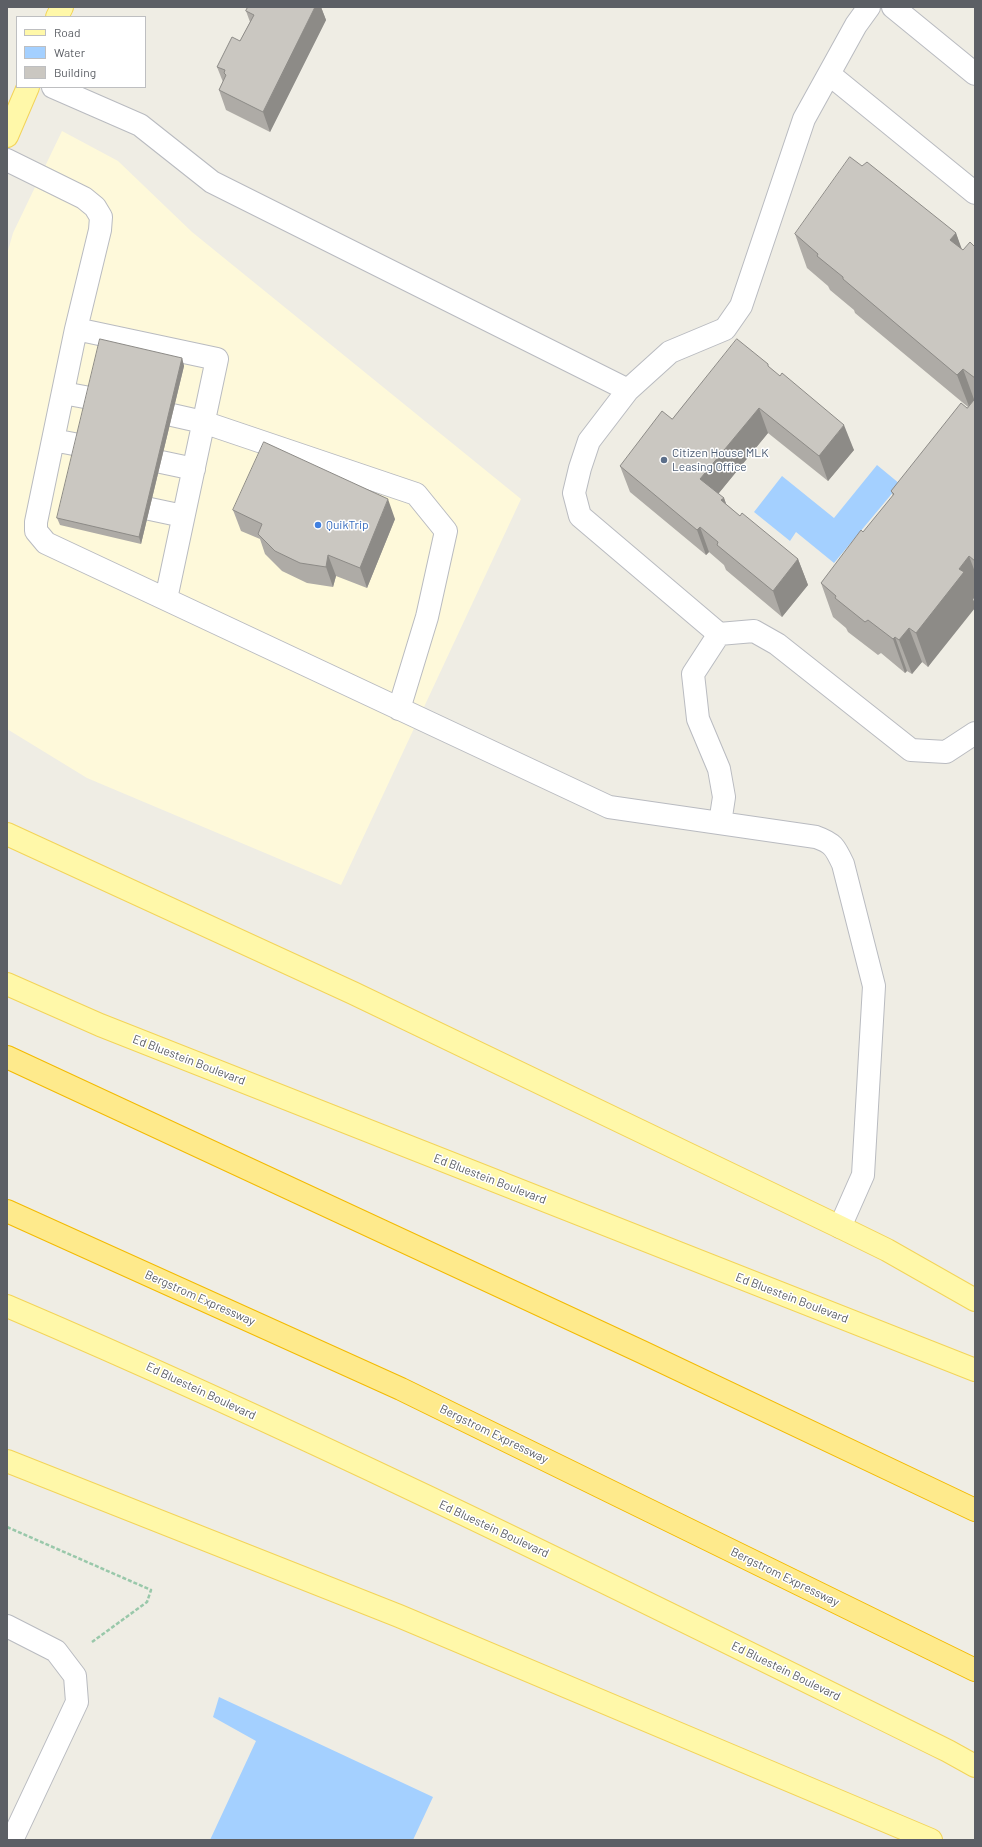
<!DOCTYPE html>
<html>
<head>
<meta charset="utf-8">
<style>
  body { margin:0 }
  #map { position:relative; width:982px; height:1847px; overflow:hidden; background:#efede4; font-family:Barlow,sans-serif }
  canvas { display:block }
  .frame { position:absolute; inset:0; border:8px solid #5c5f65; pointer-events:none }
  .legend { position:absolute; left:16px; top:16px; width:130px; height:72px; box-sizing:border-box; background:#fff; border:1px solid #bebfc1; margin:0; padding:5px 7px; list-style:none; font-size:12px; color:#5c5f65 }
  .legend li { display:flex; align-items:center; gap:8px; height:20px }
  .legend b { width:20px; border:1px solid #bebfc1 }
</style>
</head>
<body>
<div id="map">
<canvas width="982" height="1847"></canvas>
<div class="frame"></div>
<ul class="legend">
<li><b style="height:5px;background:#fff8a9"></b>Road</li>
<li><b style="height:11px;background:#a4d0ff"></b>Water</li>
<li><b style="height:11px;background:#cac7c1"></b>Building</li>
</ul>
</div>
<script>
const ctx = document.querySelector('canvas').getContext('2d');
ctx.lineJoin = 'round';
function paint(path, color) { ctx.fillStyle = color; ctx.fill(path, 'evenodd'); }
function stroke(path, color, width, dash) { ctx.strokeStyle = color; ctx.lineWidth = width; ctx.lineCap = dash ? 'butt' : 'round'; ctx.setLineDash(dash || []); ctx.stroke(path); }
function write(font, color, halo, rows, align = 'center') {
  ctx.font = font + ' Barlow,sans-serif'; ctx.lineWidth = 3; ctx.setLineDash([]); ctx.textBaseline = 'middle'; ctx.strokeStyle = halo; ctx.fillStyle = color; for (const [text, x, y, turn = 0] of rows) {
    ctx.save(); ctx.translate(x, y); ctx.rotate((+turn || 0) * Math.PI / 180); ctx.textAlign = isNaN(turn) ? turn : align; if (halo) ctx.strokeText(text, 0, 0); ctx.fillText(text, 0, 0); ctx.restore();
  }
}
paint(new Path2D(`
  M 62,131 L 118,161 L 192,232 L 521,499 L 341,885 L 87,778 L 7,729 L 7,254 L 13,233 Z`), '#fef9da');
paint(new Path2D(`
  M 877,465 L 900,484 L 834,563 L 796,532 L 790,541 L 754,512 L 782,476 L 834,518 Z
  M 219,1697 L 433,1797 L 413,1840 L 210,1840 L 256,1741 L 213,1717 Z`), '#a4d0ff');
const minor = new Path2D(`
  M 893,7 L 975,74
  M 829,74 L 975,193
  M 53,87 L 140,125 L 212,182 L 628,390 L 589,441 L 580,468 L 574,493 L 580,516 L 719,634 L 693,674 L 698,719 L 719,769 L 724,797 L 720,823
  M 7,160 L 84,198 L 95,207 L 101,217 L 100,230 L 76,329 L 36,522 L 36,531 L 46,543 L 609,807 L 816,837 C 833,843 835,847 843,864 L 874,986 L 863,1175 L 840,1227
  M 76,329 L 217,359 L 166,599
  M 628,390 L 670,352 L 725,329 L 741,306 L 804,119 L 856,25 L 869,7
  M 63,393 L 90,398
  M 172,415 L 203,422 L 416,494 L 446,531 L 427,617 L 399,709
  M 53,440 L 79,445
  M 161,462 L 194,469
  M 150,509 L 183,516
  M 719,634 L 754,631 L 777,644 L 911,750 L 946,752 L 975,733
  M 7,1626 L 56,1651 L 75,1676 L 77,1702 L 12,1840`);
const major = new Path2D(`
  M 57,17 L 62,7
  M 7,136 L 28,87
  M 7,834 L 353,993 L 840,1227 L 887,1250 L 975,1300
  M 7,984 L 100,1025 L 975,1370
  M 7,1306 C 326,1442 637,1598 948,1751 L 975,1766
  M 7,1461 L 399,1616 L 931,1840`);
const highway = new Path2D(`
  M 7,1057 L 642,1352 L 975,1510
  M 7,1211 L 401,1389 L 975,1670`);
stroke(minor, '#b9bbc0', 24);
stroke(major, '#f3d459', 24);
stroke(highway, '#f3ba00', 24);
stroke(new Path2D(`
  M 7,1527 L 151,1590 L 147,1602 L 92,1642`), '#99c8aa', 2.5, [4, 2]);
stroke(minor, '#fff', 22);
stroke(major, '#fff8a9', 22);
stroke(highway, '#feea8c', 22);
paint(new Path2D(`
  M 248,7 L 321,7 L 326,20 L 270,132 L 226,110 L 219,90 L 223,82 L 217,67 L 240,41 L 250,22 L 246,11 Z
  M 862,166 L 956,233 L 961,249 L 963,250 L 975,247 L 975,597 L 928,667 L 922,662 L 912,674 L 907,671 L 905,673 L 881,653 L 878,655 L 848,632 L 846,628 L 833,617 L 821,583 L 893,496 L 891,491 L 968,407 L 855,313 L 854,310 L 830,290 L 828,286 L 807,268 L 795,234 Z
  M 182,358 L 184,366 L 141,544 L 60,525 L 57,518 Z
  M 769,367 L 854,450 L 828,481 L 768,433 L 718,494 L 724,498 L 726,504 L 740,516 L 798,559 L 808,585 L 782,617 L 726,570 L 724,565 L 709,552 L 706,555 L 630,492 L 620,466 L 672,419 Z
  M 233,510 L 395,519 L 367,588 L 336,576 L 333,587 L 307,583 L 282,571 L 265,554 L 260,539 L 241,531 Z`), '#aeaba6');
paint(new Path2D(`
  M 315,7 L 321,7 L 326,20 L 270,132 L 263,112 Z
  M 956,233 L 968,266 L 950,240 Z
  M 182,358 L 184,366 L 141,544 L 139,537 Z
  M 963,369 L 975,402 L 970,409 L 957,375 Z
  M 759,408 L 768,433 L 710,504 L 700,479 Z
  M 844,425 L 854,450 L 828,481 L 819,456 Z
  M 724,498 L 733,523 L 721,500 Z
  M 388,499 L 395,519 L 367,588 L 360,568 Z
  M 700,527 L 709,552 L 706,555 L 697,530 Z
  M 328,555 L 336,576 L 333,587 L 326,567 Z
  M 969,556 L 975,572 L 975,597 L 973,599 L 975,603 L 975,608 L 928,667 L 916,633 L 959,569 Z
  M 798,559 L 808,585 L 782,617 L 773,591 Z
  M 909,628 L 922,662 L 912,674 L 899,640 Z
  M 895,637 L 907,671 L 905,673 L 893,639 Z`), '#8d8b87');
const building = new Path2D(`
  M 248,7 L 315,7 L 263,112 L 219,90 L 226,75 L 224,73 L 225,70 L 217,67 L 232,37 L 240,41 L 254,15 L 246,11 Z
  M 850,157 L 862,166 L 867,162 L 956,233 L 950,240 L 963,250 L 970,242 L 975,247 L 975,378 L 963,369 L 957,375 L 843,279 L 843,277 L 817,256 L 818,254 L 795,234 Z
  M 100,339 L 182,358 L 139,537 L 57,518 Z
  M 737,339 L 768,364 L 768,366 L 780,376 L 782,373 L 844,425 L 819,456 L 759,408 L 700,479 L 724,498 L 721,500 L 740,516 L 742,513 L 798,559 L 773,591 L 717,545 L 718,542 L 700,527 L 697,530 L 620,466 L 662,411 L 672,419 Z
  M 975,399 L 975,561 L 969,556 L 959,569 L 964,572 L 916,633 L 909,628 L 899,640 L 895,637 L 893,639 L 868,620 L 865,622 L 835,598 L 836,596 L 821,583 L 861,530 L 863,532 L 894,494 L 891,491 L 961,403 L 967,408 Z
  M 264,442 L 388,499 L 360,568 L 328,555 L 326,567 L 300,563 L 275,551 L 258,534 L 262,524 L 233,510 Z`);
paint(building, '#cac7c1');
stroke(building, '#8d8b87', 1);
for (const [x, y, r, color] of [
  [664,460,4,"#5c6f8a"],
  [318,525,4,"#3f7fe0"]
]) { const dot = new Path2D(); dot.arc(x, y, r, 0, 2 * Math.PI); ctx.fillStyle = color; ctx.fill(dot); stroke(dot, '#fff', 1.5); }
write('12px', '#4e5e75', '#fff', [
  ["Citizen House MLK",672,453],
  ["Leasing Office",672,467]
], 'left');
write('12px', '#366cbe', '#fff', [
  ["QuikTrip",326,525]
], 'left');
write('12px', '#5c5f65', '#fff', [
  ["Ed Bluestein Boulevard",189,1060,21],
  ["Ed Bluestein Boulevard",490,1179,21],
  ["Bergstrom Expressway",200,1298,24],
  ["Ed Bluestein Boulevard",792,1298,21],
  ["Ed Bluestein Boulevard",201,1391,25],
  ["Bergstrom Expressway",494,1434,26],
  ["Ed Bluestein Boulevard",494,1529,25],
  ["Bergstrom Expressway",785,1577,26],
  ["Ed Bluestein Boulevard",786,1671,26]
]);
</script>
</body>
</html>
